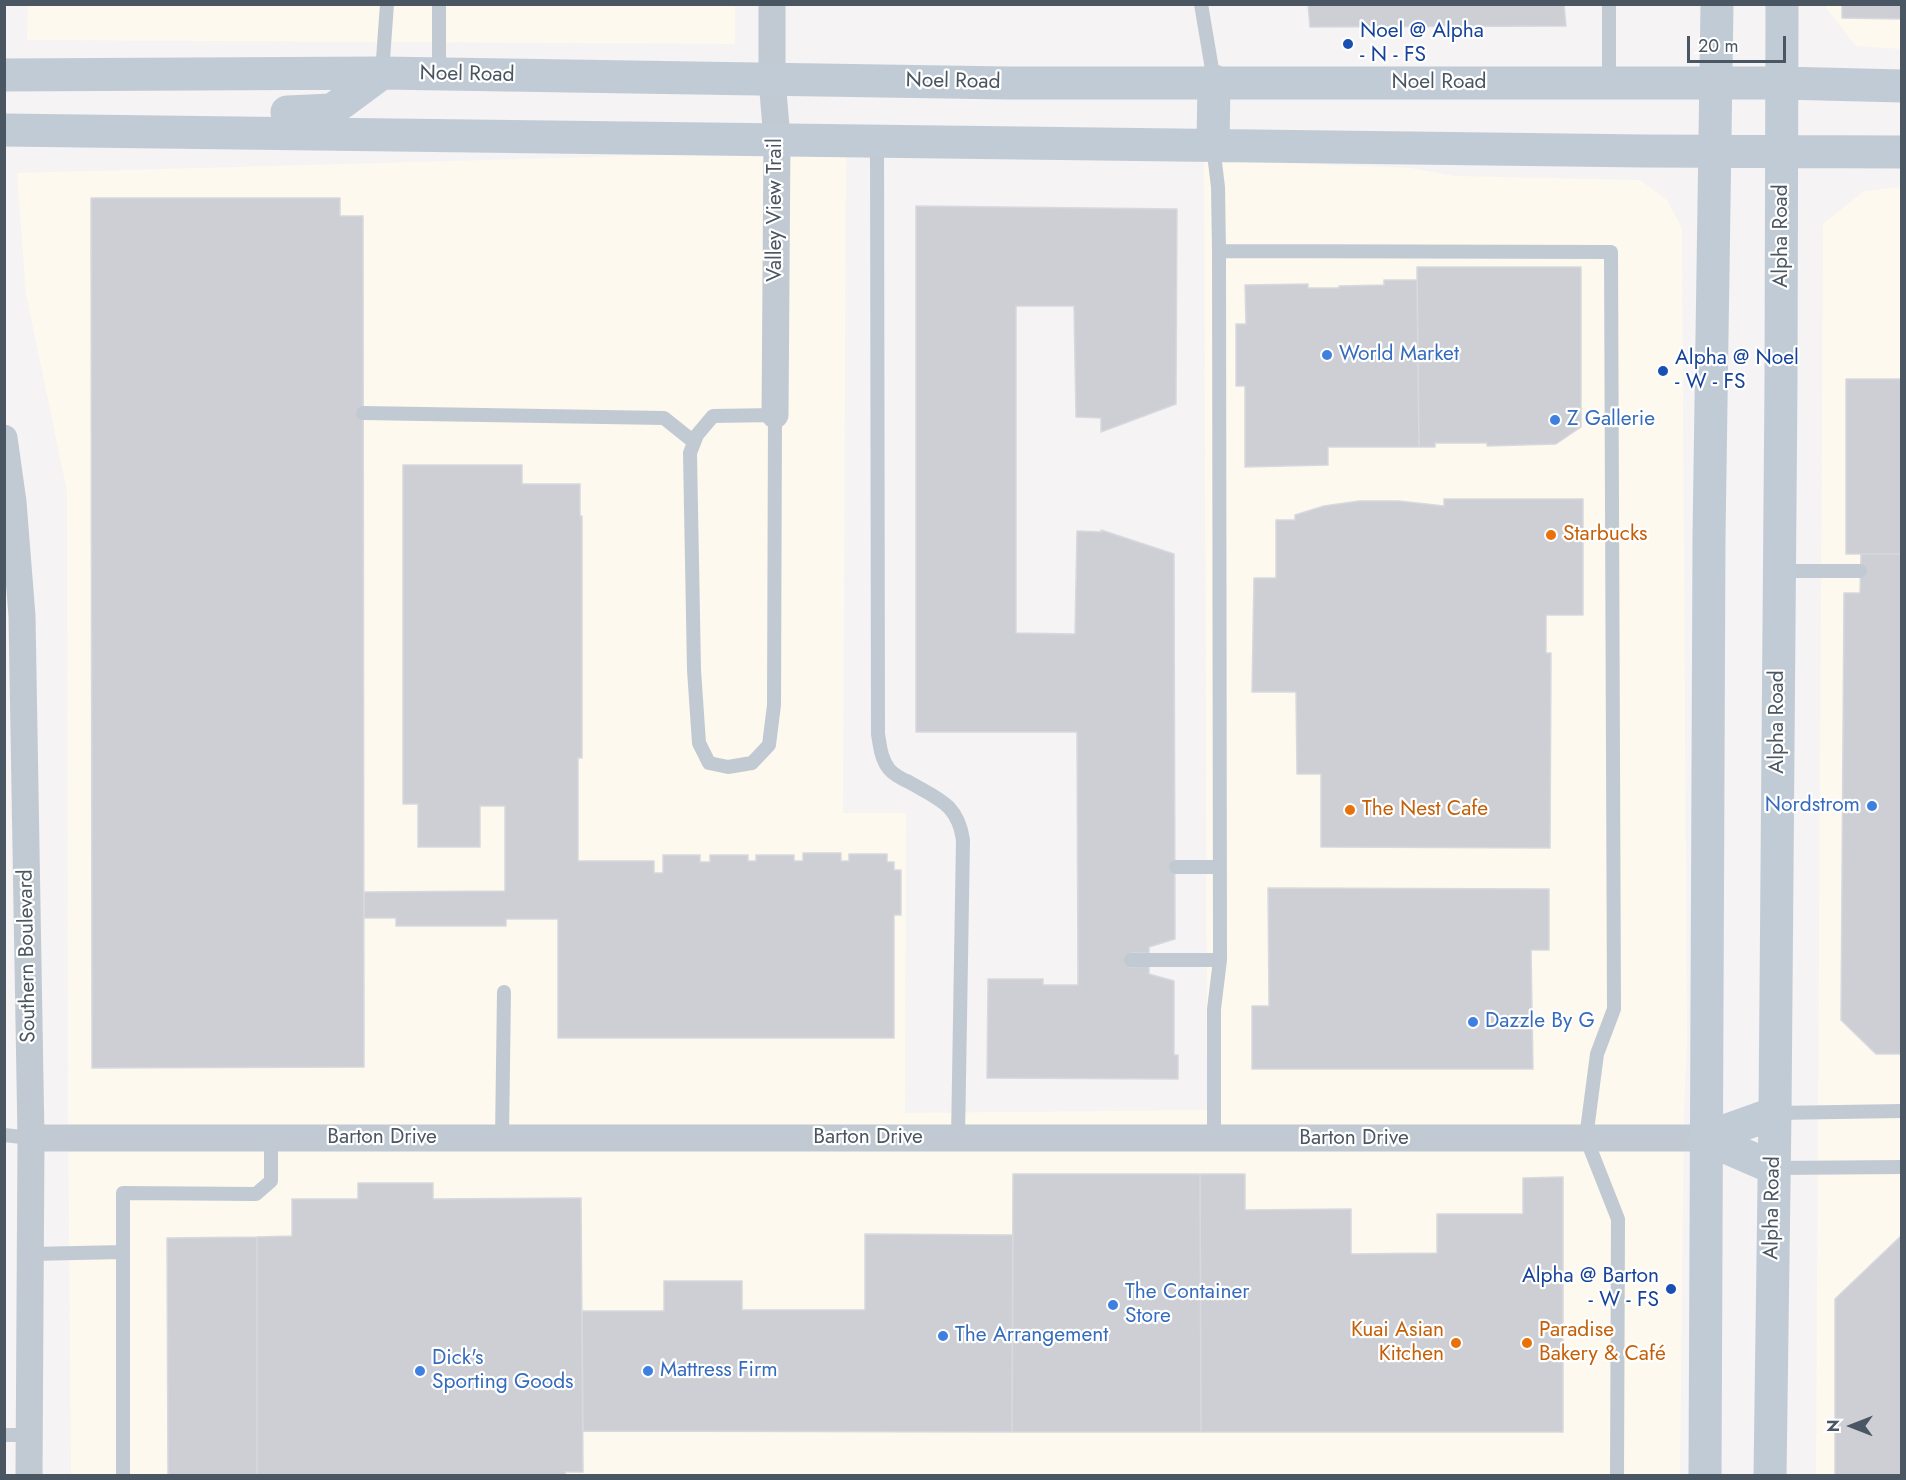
<!DOCTYPE html>
<html>
<head>
<meta charset="utf-8">
<style>
  body { margin:0 }
  #map { position:relative; width:1906px; height:1480px; overflow:hidden; background:#f5f3f3; font-family:Jost,sans-serif }
  canvas { display:block }
  .frame { position:absolute; inset:0; border:6px solid #4a5661; pointer-events:none }
  .north { position:absolute; left:1822px; top:1396px; width:60px; height:60px; -webkit-text-stroke:4px #fff; paint-order:stroke; rotate:270deg; font-size:16px; font-weight:700; line-height:24px; text-align:center; color:#4a5661 }
  .north::after { content:''; display:block; margin:auto; width:21px; height:27px; background:#4a5661; clip-path:polygon(50% 0,100% 100%,50% 72%,0 100%) }
  .scale { position:absolute; left:1687px; top:36px; width:99px; height:27px; box-sizing:border-box; border:3px solid #4a5661; border-top:0; padding-left:8px; font-size:18px; line-height:21px; white-space:nowrap; color:#4a5661; -webkit-text-stroke:4px #fff; paint-order:stroke }
</style>
</head>
<body>
<div id="map">
<canvas width="1906" height="1480"></canvas>
<div class="frame"></div>
<div class="north">N</div>
<div class="scale">20 m</div>
</div>
<script>
const ctx = document.querySelector('canvas').getContext('2d');
ctx.lineJoin = 'round';
function paint(path, color) { ctx.fillStyle = color; ctx.fill(path, 'evenodd'); }
function stroke(path, color, width, dash) { ctx.strokeStyle = color; ctx.lineWidth = width; ctx.lineCap = dash ? 'butt' : 'round'; ctx.setLineDash(dash || []); ctx.stroke(path); }
function write(font, color, halo, rows, align = 'center') {
  ctx.font = font + ' Jost,sans-serif'; ctx.lineWidth = 4.5; ctx.setLineDash([]); ctx.textBaseline = 'middle'; ctx.strokeStyle = halo; ctx.fillStyle = color; for (const [text, x, y, turn = 0] of rows) {
    ctx.save(); ctx.translate(x, y); ctx.rotate((+turn || 0) * Math.PI / 180); ctx.textAlign = isNaN(turn) ? turn : align; if (halo) ctx.strokeText(text, 0, 0); ctx.fillText(text, 0, 0); ctx.restore();
  }
}
paint(new Path2D(`
  M 28,5 L 735,5 L 735,44 L 27,40 Z
  M 1824,5 L 1901,5 L 1901,49 L 1856,46 Z
  M 846,150 L 843,813 L 906,813 L 905,1113 L 1207,1110 L 1204,157 L 1258,162 L 1411,168 L 1455,176 L 1640,180 L 1667,200 L 1682,228 L 1687,1041 L 1684,1109 L 1680,1475 L 71,1475 L 68,1109 L 67,491 L 26,294 L 17,173 Z
  M 1901,187 L 1901,1475 L 1816,1476 L 1823,224 L 1864,191 Z`), '#fdf9ef');
const building = new Path2D(`
  M 1308,4 L 1564,4 L 1566,26 L 1310,27 Z
  M 1842,4 L 1902,4 L 1902,19 L 1842,18 Z
  M 91,198 L 340,198 L 340,216 L 363,216 L 364,1067 L 92,1068 Z
  M 916,206 L 1177,209 L 1176,404 L 1101,432 L 1101,418 L 1076,417 L 1074,306 L 1016,306 L 1016,633 L 1075,634 L 1077,531 L 1102,532 L 1101,530 L 1174,554 L 1175,939 L 1149,947 L 1149,953 L 1131,953 L 1131,967 L 1149,966 L 1149,974 L 1174,981 L 1174,1055 L 1178,1055 L 1178,1079 L 987,1078 L 988,979 L 1043,979 L 1043,985 L 1078,985 L 1077,732 L 916,732 Z
  M 1417,267 L 1581,267 L 1581,427 L 1556,444 L 1487,446 L 1487,443 L 1435,443 L 1435,447 L 1419,447 Z
  M 1384,280 L 1417,280 L 1419,447 L 1328,447 L 1328,465 L 1245,467 L 1245,386 L 1236,386 L 1236,324 L 1246,324 L 1245,285 L 1308,284 L 1308,288 L 1339,288 L 1339,286 L 1384,285 Z
  M 1846,379 L 1902,379 L 1902,554 L 1846,554 Z
  M 403,465 L 522,465 L 522,484 L 580,484 L 580,516 L 582,516 L 582,758 L 578,758 L 578,861 L 654,861 L 654,873 L 663,873 L 663,855 L 700,855 L 700,862 L 710,862 L 710,855 L 748,855 L 748,861 L 756,861 L 756,855 L 794,855 L 794,861 L 803,861 L 803,853 L 841,853 L 841,861 L 849,861 L 849,854 L 887,854 L 887,862 L 894,862 L 894,870 L 901,870 L 901,915 L 894,915 L 894,1038 L 558,1038 L 558,919 L 506,919 L 506,926 L 396,926 L 396,918 L 364,918 L 364,892 L 505,891 L 505,806 L 480,806 L 480,847 L 418,847 L 418,804 L 403,804 Z
  M 1444,499 L 1583,499 L 1583,615 L 1546,615 L 1546,653 L 1551,653 L 1550,848 L 1321,847 L 1321,774 L 1297,774 L 1296,692 L 1252,692 L 1254,578 L 1276,578 L 1276,520 L 1295,520 L 1295,515 L 1324,506 L 1359,501 L 1399,501 L 1444,506 Z
  M 1861,554 L 1902,554 L 1902,1054 L 1876,1054 L 1841,1020 L 1844,593 L 1860,593 Z
  M 1268,888 L 1549,889 L 1549,950 L 1531,950 L 1533,1069 L 1252,1069 L 1252,1006 L 1269,1006 Z
  M 1013,1174 L 1200,1174 L 1201,1432 L 1012,1432 Z
  M 1200,1174 L 1245,1174 L 1245,1210 L 1351,1209 L 1351,1254 L 1437,1253 L 1437,1214 L 1523,1214 L 1523,1178 L 1563,1177 L 1563,1432 L 1201,1432 Z
  M 358,1183 L 433,1183 L 433,1199 L 581,1198 L 583,1472 L 565,1472 L 566,1476 L 257,1476 L 257,1237 L 292,1236 L 292,1199 L 358,1199 Z
  M 865,1234 L 1013,1235 L 1012,1432 L 583,1431 L 582,1311 L 664,1311 L 664,1281 L 742,1281 L 742,1310 L 865,1310 Z
  M 1902,1235 L 1902,1476 L 1835,1476 L 1835,1299 Z
  M 257,1237 L 257,1476 L 168,1476 L 167,1238 Z`);
paint(building, '#cdcfd5');
stroke(building, '#d7d9de', 1.5);
stroke(new Path2D(`
  M 439,4 L 439,75
  M 1201,4 L 1214,81
  M 1609,4 L 1609,83
  M 382,73 L 387,4
  M 877,141 L 878,734 C 880,746 881,759 889,769 C 894,775 902,779 909,782 C 938,799 958,804 963,840 L 958,1138
  M 1213,146 L 1218,187 L 1219,251 L 1220,960 L 1214,1009 L 1214,1139
  M 1219,251 L 1611,252 L 1614,1009 L 1597,1054 L 1586,1138 L 1618,1219 L 1617,1476
  M 363,413 L 664,418 L 694,442
  M 775,415 L 774,705 L 769,745 L 752,763 L 728,767 L 709,763 L 699,743 L 694,670 L 690,453 L 697,435 L 713,416 Z
  M 1780,571 L 1860,571
  M 1176,867 L 1219,867
  M 1131,960 L 1220,960
  M 1775,1113 L 1902,1111
  M 4,1135 L 31,1138
  M 502,1138 L 504,992
  M 1774,1168 L 1902,1167
  M 123,1252 L 123,1193 L 256,1194 L 271,1181 L 271,1138
  M 31,1254 L 123,1252 L 123,1476
  M 4,1435 L 29,1435`), '#c1cad2', 14);
stroke(new Path2D(`
  M 772,4 L 772,80 L 777,139 L 775,415
  M 4,438 L 13,502 L 22,616 L 31,1138 L 29,1476
  M 31,1138 L 1705,1138`), '#c1cad2', 27);
stroke(new Path2D(`
  M 4,75 L 382,73 L 1008,83 L 1782,83 L 1902,86
  M 287,112 L 332,110 L 382,73
  M 4,130 L 1645,151 L 1902,152
  M 1213,146 L 1214,81
  M 1705,1138 L 1774,1168
  M 1705,1138 L 1775,1113
  M 1705,1476 L 1709,536 L 1717,4
  M 1770,1476 L 1775,1113 L 1781,382 L 1782,4`), '#c1cbd6', 33);
for (const [x, y, r, color] of [
  [1348,44,6,"#1a4fb4"],
  [1327,355,6,"#3f7fe0"],
  [1663,371,6,"#1a4fb4"],
  [1555,420,6,"#3f7fe0"],
  [1551,535,6,"#e8710a"],
  [1872,806,6,"#3f7fe0"],
  [1350,810,6,"#e8710a"],
  [1473,1022,6,"#3f7fe0"],
  [1671,1289,6,"#1a4fb4"],
  [1113,1305,6,"#3f7fe0"],
  [943,1336,6,"#3f7fe0"],
  [1456,1343,6,"#e8710a"],
  [1527,1343,6,"#e8710a"],
  [420,1371,6,"#3f7fe0"],
  [648,1371,6,"#3f7fe0"]
]) { const dot = new Path2D(); dot.arc(x, y, r, 0, 2 * Math.PI); ctx.fillStyle = color; ctx.fill(dot); stroke(dot, '#fff', 2); }
write('21px', '#164399', '#fff', [
  ["Noel @ Alpha",1360,32],
  ["- N - FS",1360,56],
  ["Alpha @ Noel",1675,359],
  ["- W - FS",1675,383],
  ["Alpha @ Barton",1659,1277,"right"],
  ["- W - FS",1659,1301,"right"]
], 'left');
write('21px', '#4a5661', '#fff', [
  ["Noel Road",467,75,1],
  ["Noel Road",953,82,1],
  ["Noel Road",1439,83],
  ["Valley View Trail",776,210,-90],
  ["Alpha Road",1782,236,-90],
  ["Alpha Road",1778,722,-90],
  ["Southern Boulevard",28,956,-91],
  ["Barton Drive",382,1138],
  ["Barton Drive",868,1138],
  ["Barton Drive",1354,1139],
  ["Alpha Road",1773,1208,-89]
]);
write('21px', '#366cbe', '#fff', [
  ["World Market",1339,355],
  ["Z Gallerie",1567,420],
  ["Nordstrom",1860,806,"right"],
  ["Dazzle By G",1485,1022],
  ["The Container",1125,1293],
  ["Store",1125,1317],
  ["The Arrangement",955,1336],
  ["Dick's",432,1359],
  ["Sporting Goods",432,1383],
  ["Mattress Firm",660,1371]
], 'left');
write('21px', '#c56008', '#fff', [
  ["Starbucks",1563,535],
  ["The Nest Cafe",1362,810],
  ["Kuai Asian",1444,1331,"right"],
  ["Kitchen",1444,1355,"right"],
  ["Paradise",1539,1331],
  ["Bakery & Café",1539,1355]
], 'left');
</script>
</body>
</html>
